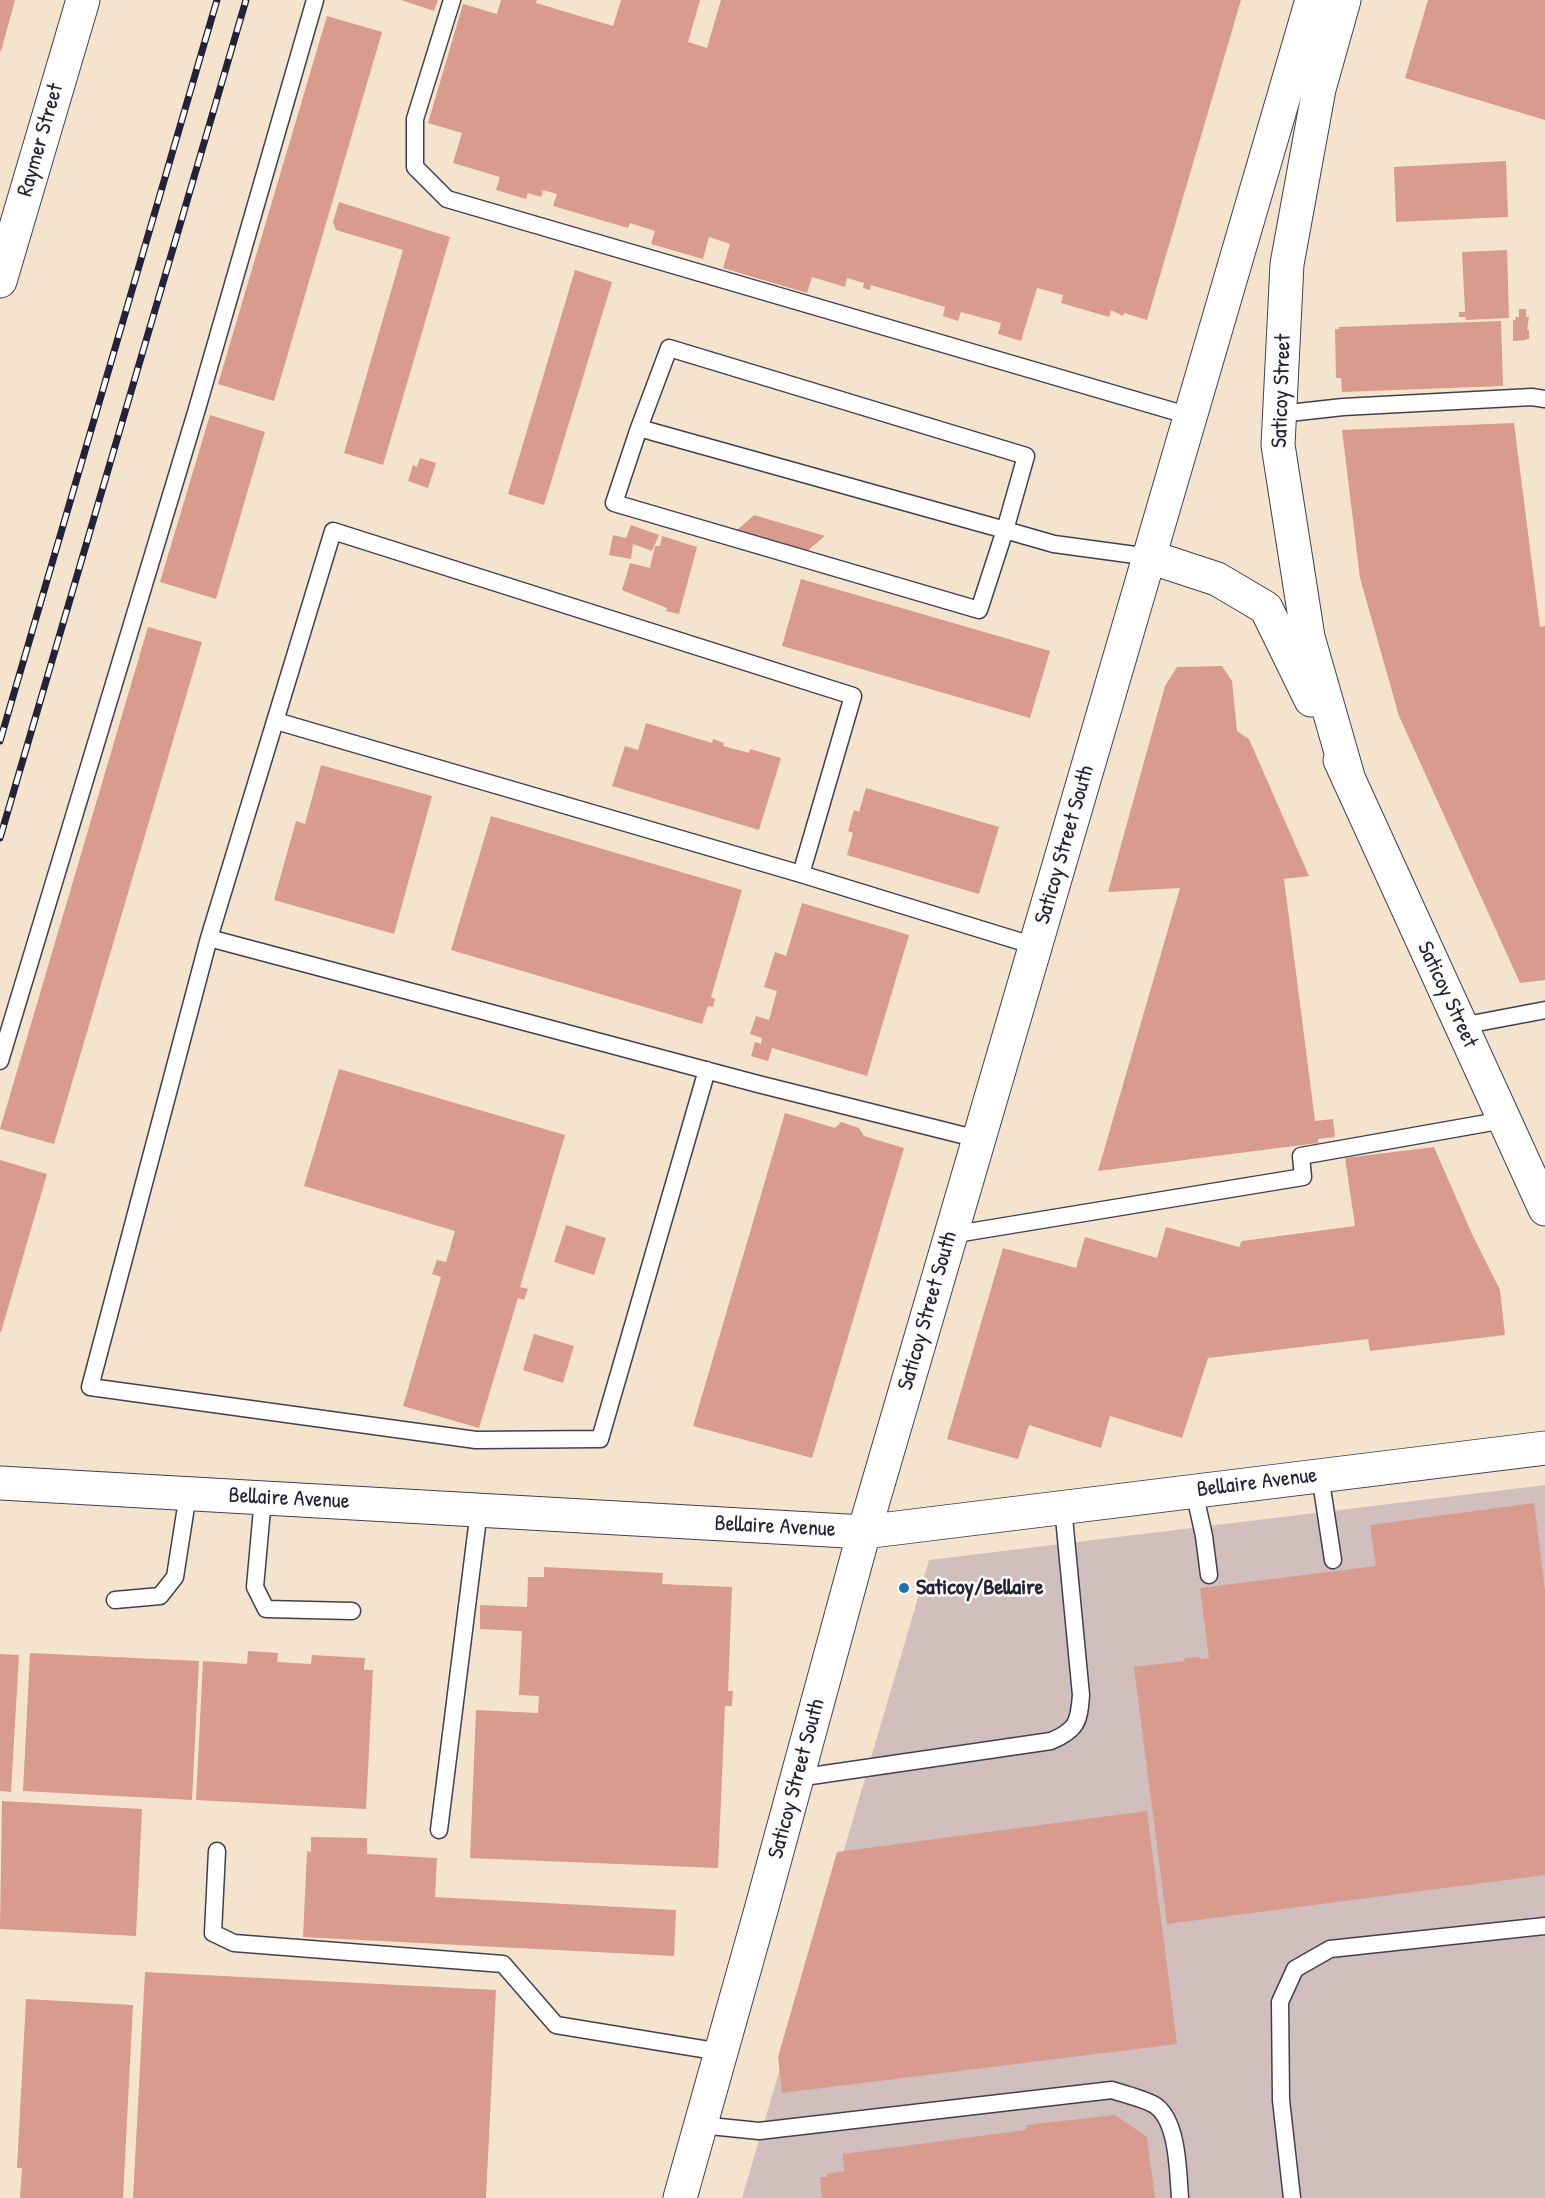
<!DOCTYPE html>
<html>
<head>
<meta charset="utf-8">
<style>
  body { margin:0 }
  canvas { display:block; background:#f5e4cd }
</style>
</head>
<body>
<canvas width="1545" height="2198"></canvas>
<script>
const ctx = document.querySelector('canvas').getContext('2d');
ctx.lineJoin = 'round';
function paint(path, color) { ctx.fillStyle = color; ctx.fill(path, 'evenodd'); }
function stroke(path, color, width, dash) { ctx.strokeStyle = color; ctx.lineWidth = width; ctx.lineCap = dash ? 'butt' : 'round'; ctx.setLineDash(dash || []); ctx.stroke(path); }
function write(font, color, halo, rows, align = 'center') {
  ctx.font = font + ' "Patrick Hand",sans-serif'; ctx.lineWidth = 5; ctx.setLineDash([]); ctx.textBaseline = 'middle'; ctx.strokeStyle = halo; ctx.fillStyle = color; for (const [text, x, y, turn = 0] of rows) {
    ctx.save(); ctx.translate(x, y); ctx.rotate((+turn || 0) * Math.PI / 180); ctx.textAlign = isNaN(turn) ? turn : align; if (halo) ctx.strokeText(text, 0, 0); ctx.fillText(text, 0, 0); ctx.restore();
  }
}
paint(new Path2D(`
  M 1545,1485 L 1545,2198 L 742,2198 L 929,1560 Z`), '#d1bfbe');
paint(new Path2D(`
  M 0,0 L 15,0 L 1,51 L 0,51 Z
  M 401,0 L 438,0 L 434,11 Z
  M 501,0 L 537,0 L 536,3 L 613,26 L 621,0 L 700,0 L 688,42 L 707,48 L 721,0 L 1241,0 L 1147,320 L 1124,313 L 1123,316 L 1111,310 L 1109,317 L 1061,303 L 1063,295 L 1037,288 L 1021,341 L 998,334 L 1001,323 L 961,312 L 958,321 L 943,316 L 945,307 L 871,285 L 870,290 L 863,288 L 864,283 L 847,278 L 845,287 L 812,277 L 807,293 L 723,268 L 730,244 L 709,237 L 703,259 L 651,244 L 655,231 L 630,223 L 628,228 L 553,206 L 557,194 L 543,190 L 541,197 L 528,193 L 526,199 L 496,190 L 500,177 L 453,163 L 462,133 L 428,123 L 463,4 L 497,14 Z
  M 1428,0 L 1545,0 L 1545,120 L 1405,78 Z
  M 327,16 L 382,32 L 274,401 L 218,384 Z
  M 1506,161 L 1508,217 L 1396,222 L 1394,167 Z
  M 339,202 L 450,237 L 383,465 L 344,453 L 403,250 L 336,230 L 333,222 Z
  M 1507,250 L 1509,318 L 1466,320 L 1465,317 L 1459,317 L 1459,312 L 1465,312 L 1462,252 Z
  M 575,270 L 612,282 L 544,505 L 508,494 Z
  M 1519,309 L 1526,309 L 1526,317 L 1529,317 L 1527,330 L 1529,330 L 1529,339 L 1526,339 L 1527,340 L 1513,341 L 1513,320 L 1516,320 L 1515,317 L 1519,317 Z
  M 1501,321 L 1503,386 L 1342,392 L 1341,378 L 1336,378 L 1335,329 L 1339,329 L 1339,327 Z
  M 210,415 L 265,432 L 216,599 L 160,582 Z
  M 1514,423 L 1540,627 L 1545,626 L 1545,980 L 1520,983 L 1399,716 L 1360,578 L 1342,430 Z
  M 420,458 L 436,463 L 428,488 L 408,481 L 413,465 L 417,467 Z
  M 754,515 L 825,536 L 806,552 L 736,531 Z
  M 631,525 L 659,535 L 652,551 L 633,544 L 631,559 L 609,555 L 613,535 L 626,538 Z
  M 662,536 L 697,547 L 679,614 L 666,611 L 667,608 L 622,590 L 630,563 L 650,568 L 655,546 L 660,546 Z
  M 801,579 L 1050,651 L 1030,718 L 782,646 Z
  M 148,627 L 202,642 L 54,1144 L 0,1129 Z
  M 1222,666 L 1232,681 L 1237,731 L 1249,739 L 1309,876 L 1284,879 L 1315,1121 L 1333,1119 L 1335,1137 L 1318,1139 L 1318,1143 L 1098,1171 L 1180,888 L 1108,892 L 1165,686 L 1177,667 Z
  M 646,723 L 712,743 L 713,739 L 724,743 L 723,746 L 749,753 L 750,749 L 781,758 L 759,830 L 612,786 L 625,746 L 638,750 Z
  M 321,765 L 432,796 L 394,934 L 274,900 L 296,821 L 305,824 Z
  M 866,788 L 999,827 L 979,894 L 847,855 L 853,833 L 848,831 L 854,810 L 859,812 Z
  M 491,816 L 742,890 L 711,997 L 715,999 L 713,1007 L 708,1006 L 702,1024 L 451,950 Z
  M 802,903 L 909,935 L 867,1076 L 772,1048 L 768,1061 L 751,1056 L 755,1042 L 761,1044 L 762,1038 L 750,1034 L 756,1016 L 769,1020 L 777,991 L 764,987 L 775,952 L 786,956 Z
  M 339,1069 L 565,1135 L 520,1287 L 528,1289 L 524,1300 L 518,1298 L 479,1428 L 403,1406 L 441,1277 L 432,1274 L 437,1260 L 446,1262 L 455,1231 L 304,1186 Z
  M 785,1113 L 835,1128 L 841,1122 L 859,1128 L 864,1136 L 904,1148 L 812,1458 L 693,1426 Z
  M 1434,1147 L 1472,1234 L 1500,1290 L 1505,1335 L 1370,1351 L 1368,1339 L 1208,1358 L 1182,1438 L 1110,1416 L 1101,1448 L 1029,1425 L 1018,1459 L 947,1439 L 1003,1248 L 1076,1268 L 1085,1237 L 1157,1258 L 1166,1227 L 1239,1247 L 1242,1241 L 1355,1226 L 1345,1158 Z
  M 0,1160 L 47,1174 L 1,1332 L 0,1332 Z
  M 566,1225 L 606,1238 L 594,1275 L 554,1262 Z
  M 534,1334 L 574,1346 L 563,1383 L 523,1370 Z
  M 1534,1503 L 1545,1591 L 1545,1875 L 1167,1924 L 1134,1667 L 1185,1661 L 1184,1658 L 1199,1657 L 1200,1659 L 1209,1658 L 1200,1588 L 1376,1566 L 1370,1525 Z
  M 544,1567 L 663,1573 L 662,1584 L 732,1587 L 728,1691 L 733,1691 L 732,1706 L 725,1706 L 718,1868 L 470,1858 L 476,1710 L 538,1713 L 539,1696 L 519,1695 L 522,1631 L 480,1629 L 480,1605 L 527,1607 L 528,1577 L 544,1577 Z
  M 248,1651 L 278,1653 L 277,1662 L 311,1664 L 312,1655 L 365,1658 L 364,1670 L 373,1670 L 366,1809 L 196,1800 L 203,1661 L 247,1664 Z
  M 30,1653 L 199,1661 L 192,1800 L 23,1791 Z
  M 0,1654 L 19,1655 L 11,1792 L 0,1791 Z
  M 2,1801 L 142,1809 L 136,1936 L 0,1929 Z
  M 1147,1811 L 1177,2044 L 782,2093 L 778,2057 L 837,1852 Z
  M 311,1837 L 367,1838 L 367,1854 L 437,1858 L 435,1897 L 676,1910 L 674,1956 L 303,1937 L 307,1851 L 311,1852 Z
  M 145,1972 L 496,1990 L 486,2198 L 133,2198 Z
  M 26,1999 L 133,2005 L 123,2198 L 20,2198 L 22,2168 L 17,2168 Z
  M 1115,2115 L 1147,2137 L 1155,2198 L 822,2198 L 820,2177 L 827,2177 L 826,2174 L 844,2171 L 843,2154 L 1026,2130 L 1026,2125 Z`), '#d99b8e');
const lane = new Path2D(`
  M 452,0 L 415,119 L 415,167 L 447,199 L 1190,416
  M 1280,414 L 1343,407 L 1532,397 L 1545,399
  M 639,428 L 614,503 L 979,610 L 1005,530 L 1026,456 L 669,348 L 639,428 L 1005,530 L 1054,544 L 1150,557
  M 276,721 L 801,874
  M 209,938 L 90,1387 L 476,1440 L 600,1439 L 707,1070
  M 1461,1026 L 1545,1010
  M 0,1061 L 197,409 L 315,0
  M 978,1139 L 758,1084 L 209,938 L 333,531 L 853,696 L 801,874 L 1035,946
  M 950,1235 L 1303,1177 L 1301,1156 L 1504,1120
  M 1320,1475 L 1333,1560
  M 1194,1491 L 1204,1536 L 1209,1575
  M 263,1498 L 255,1587 L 266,1609 L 352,1611
  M 115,1600 L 160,1596 L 175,1577 L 188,1494
  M 797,1778 L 1051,1741 C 1077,1730 1079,1722 1081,1695 L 1063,1507
  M 439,1830 L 479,1510
  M 217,1851 L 213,1933 L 234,1943 L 503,1964 L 556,2025 L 721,2052
  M 700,2125 L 759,2131 L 1112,2090 C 1123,2094 1146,2099 1156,2106 C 1178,2122 1178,2172 1180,2198
  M 1292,2198 L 1281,2100 L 1280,2002 L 1295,1969 L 1330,1949 L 1545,1926`);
const street = new Path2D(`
  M 1344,0 L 1319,89 L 1287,264 L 1278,445 L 1308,637 L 1349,780
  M 0,281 L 83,0
  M 1150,557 L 1217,579 L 1266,608 L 1311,700
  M 1340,760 L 1545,1209`);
const secondary = new Path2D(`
  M 0,1483 L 864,1532 L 1545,1448
  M 680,2198 L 761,1910 L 864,1532 L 1312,0`);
stroke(lane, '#423f51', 19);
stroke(street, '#423f51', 35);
stroke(secondary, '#423f51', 35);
stroke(lane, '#fff', 16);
stroke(street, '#fff', 33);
stroke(secondary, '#fff', 33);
const rail = new Path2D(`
  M 0,741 L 217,0
  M 0,838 L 246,0`);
stroke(rail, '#22223b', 7);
stroke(rail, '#fdfcf7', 4.5, [14]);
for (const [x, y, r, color] of [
  [904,1588,6,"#1f6fb2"]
]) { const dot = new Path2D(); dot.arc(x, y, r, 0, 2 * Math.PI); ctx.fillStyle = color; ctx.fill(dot); stroke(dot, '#fdfcf7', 2); }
write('22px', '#22223b', '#fdfcf7', [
  ["Raymer Street",41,140,-74],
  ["Saticoy Street",1282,391,-88],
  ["Saticoy Street South",1065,845,-74],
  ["Saticoy Street",1447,995,65],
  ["Saticoy Street South",928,1311,-74],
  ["Bellaire Avenue",1257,1483,-7],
  ["Bellaire Avenue",289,1499,3],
  ["Bellaire Avenue",775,1527,3],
  ["Saticoy Street South",797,1779,-75]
]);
write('bold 22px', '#22223b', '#fdfcf7', [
  ["Saticoy/Bellaire",916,1588]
], 'left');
</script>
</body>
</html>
